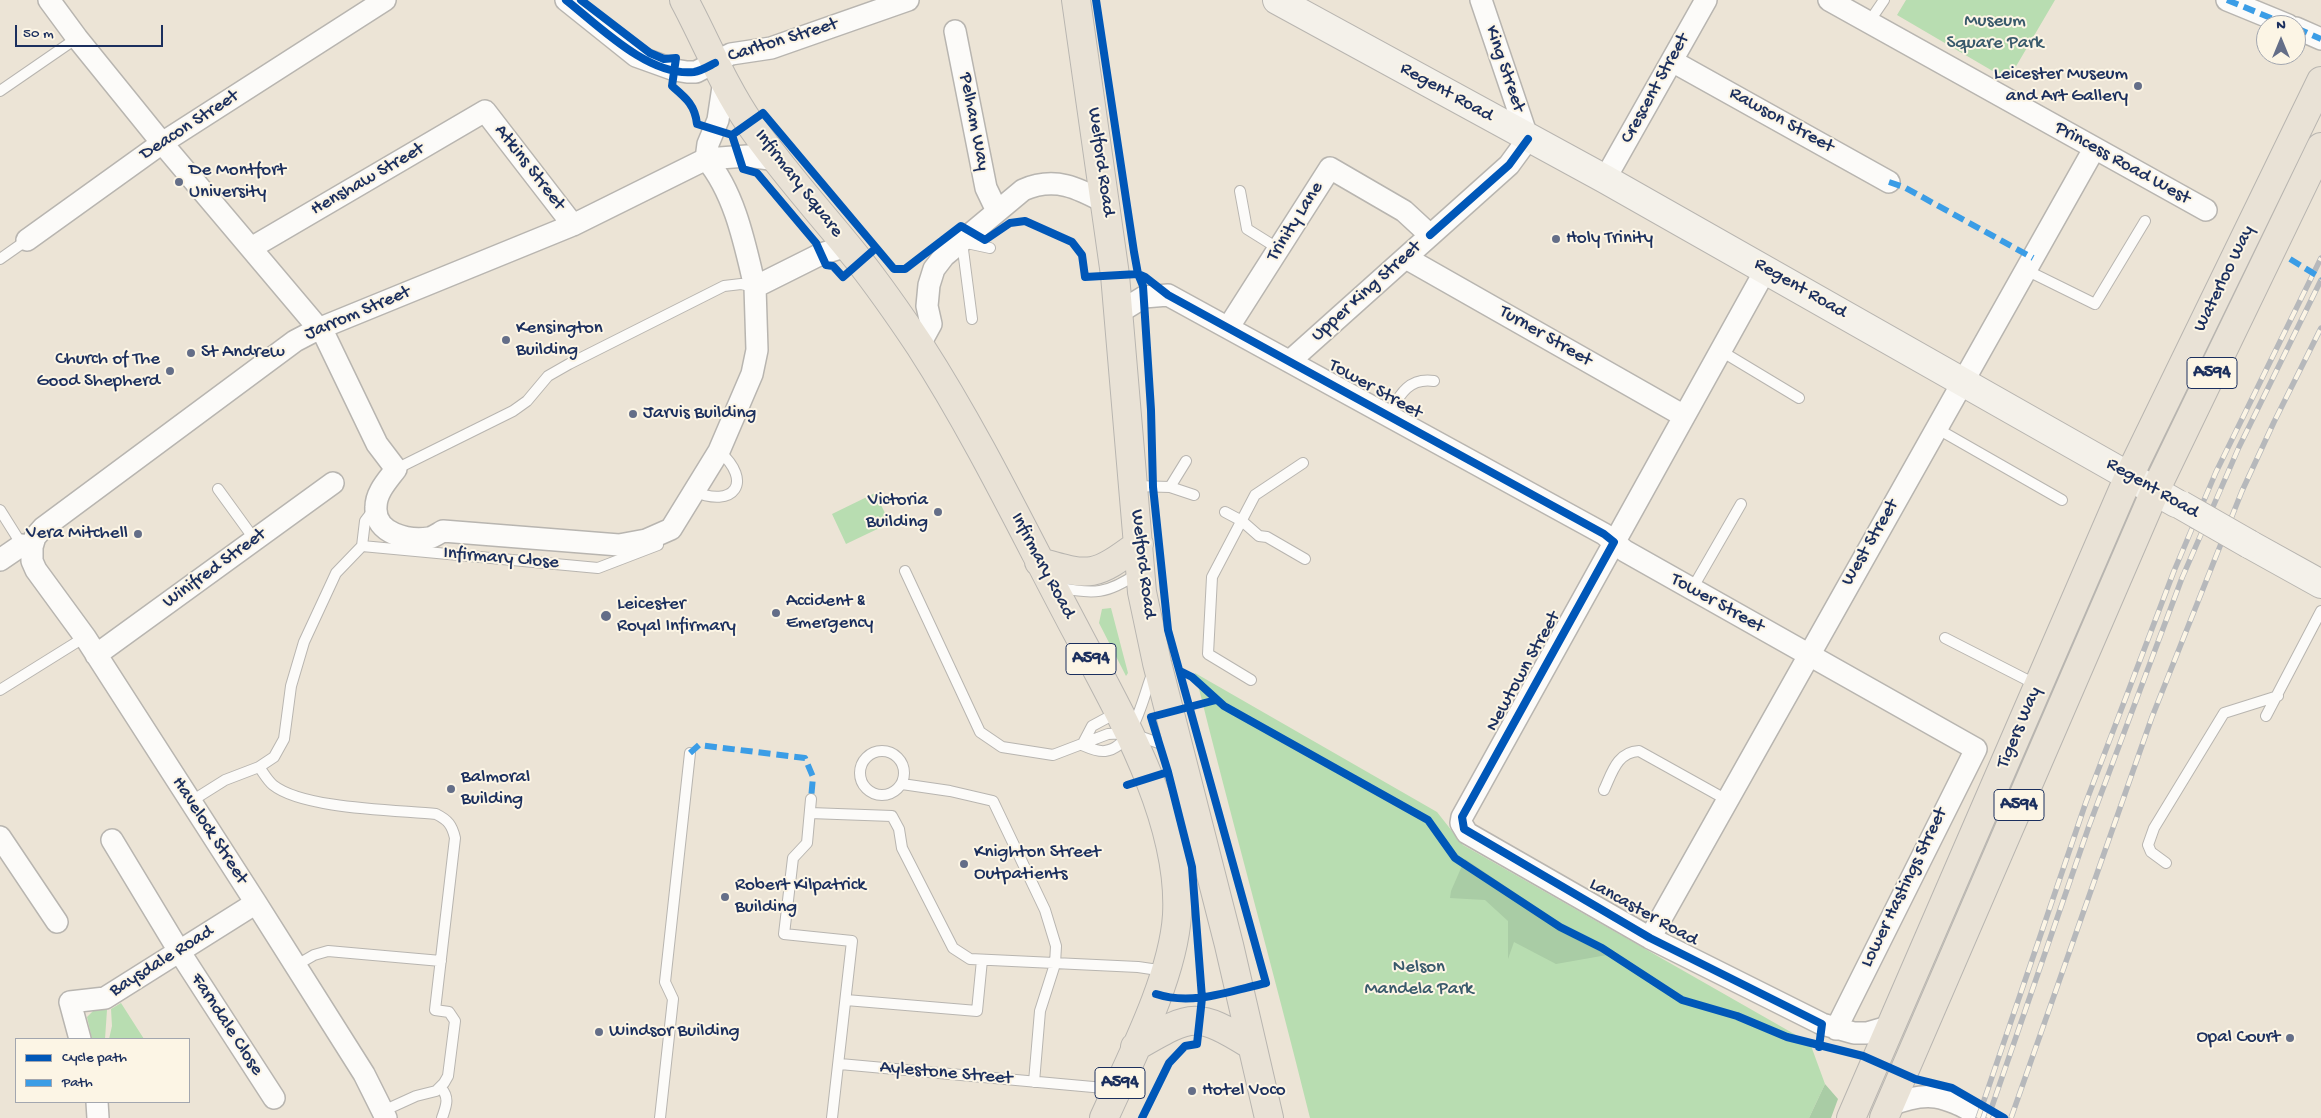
<!DOCTYPE html>
<html>
<head>
<meta charset="utf-8">
<style>
  body { margin:0 }
  #map { position:relative; width:2321px; height:1118px; overflow:hidden; background:#ece4d6; font-family:"Gochi Hand",sans-serif }
  canvas { display:block }
  .legend { position:absolute; left:15px; top:1038px; width:175px; height:65px; box-sizing:border-box; background:#fcf5e5; border:1px solid #a2a6af; margin:0; padding:6px 9px; list-style:none; font-size:15px; color:#1b2f5e }
  .legend li { display:flex; align-items:center; gap:10px; height:25px }
  .legend b { width:25px; border:1px solid #a2a6af }
  .north { position:absolute; left:2256px; top:15px; width:50px; height:50px; box-sizing:border-box; background:#fcf5e5; border:1px solid #a2a6af; border-radius:50%; rotate:0deg; font-size:14px; font-weight:700; line-height:20px; text-align:center; color:#1b2f5e }
  .north::after { content:''; display:block; margin:auto; width:18px; height:22px; background:#646e88; clip-path:polygon(50% 0,100% 100%,50% 72%,0 100%) }
  .scale { position:absolute; left:15px; top:25px; width:148px; height:22px; box-sizing:border-box; border:2px solid #1b2f5e; border-top:0; padding-left:6px; font-size:15px; line-height:18px; white-space:nowrap; color:#1b2f5e; -webkit-text-stroke:4px #fcf5e5; paint-order:stroke }
</style>
</head>
<body>
<div id="map">
<canvas width="2321" height="1118"></canvas>
<ul class="legend">
<li><b style="height:6px;background:#0057b8"></b>Cycle path</li>
<li><b style="height:6px;background:#3b9de6"></b>Path</li>
</ul>
<div class="north">N</div>
<div class="scale">50 m</div>
</div>
<script>
const ctx = document.querySelector('canvas').getContext('2d');
ctx.lineJoin = 'round';
function paint(path, color) { ctx.fillStyle = color; ctx.fill(path, 'evenodd'); }
function stroke(path, color, width, dash) { ctx.strokeStyle = color; ctx.lineWidth = width; ctx.lineCap = dash ? 'butt' : 'round'; ctx.setLineDash(dash || []); ctx.stroke(path); }
function write(font, color, halo, rows, align = 'center') {
  ctx.font = font + ' "Gochi Hand",sans-serif'; ctx.lineWidth = 4; ctx.setLineDash([]); ctx.textBaseline = 'middle'; ctx.strokeStyle = halo; ctx.fillStyle = color; for (const [text, x, y, turn = 0] of rows) {
    ctx.save(); ctx.translate(x, y); ctx.rotate((+turn || 0) * Math.PI / 180); ctx.textAlign = isNaN(turn) ? turn : align; if (halo) ctx.strokeText(text, 0, 0); ctx.fillText(text, 0, 0); ctx.restore();
  }
}
paint(new Path2D(`
  M 1906,0 L 2055,0 L 2008,80 L 1897,15 Z
  M 875,493 L 890,523 L 846,544 L 832,514 Z
  M 1111,608 L 1128,673 L 1126,676 L 1099,623 L 1102,609 Z
  M 1195,673 L 1437,812 L 1463,845 L 1810,1043 L 1825,1084 L 1809,1118 L 1310,1118 C 1273,969 1232,822 1195,673 Z
  M 121,1003 L 144,1039 L 109,1039 L 112,1026 L 111,1009 Z
  M 94,1010 L 107,1010 L 105,1039 L 92,1039 L 87,1017 Z`), '#b8ddb1');
paint(new Path2D(`
  M 1465,859 L 1607,955 L 1556,964 L 1514,942 L 1508,959 L 1508,921 L 1485,900 L 1450,898 L 1451,891 Z
  M 1825,1084 L 1838,1099 L 1831,1118 L 1809,1118 Z`), '#a9cca5');
const lane = new Path2D(`
  M 1869,22 L 1884,0
  M 0,91 L 77,38
  M 1240,191 L 1247,229 L 1279,249
  M 0,259 L 27,240
  M 2026,270 L 2095,304 L 2145,221
  M 972,319 L 962,242 L 990,248
  M 1721,351 L 1799,398
  M 1388,415 C 1399,396 1408,377 1434,381
  M 1936,428 L 2062,500
  M 396,469 L 513,411 L 527,401 L 548,376 L 569,364 L 724,286 L 741,284 L 755,287
  M 1135,486 L 1170,487 L 1194,495
  M 1170,487 L 1186,461
  M 218,489 L 255,540
  M 693,491 C 734,509 754,482 719,451
  M 0,510 L 22,545
  M 1225,512 L 1242,521 L 1259,536 L 1267,537 L 1305,559
  M 362,546 L 598,568 L 658,545
  M 362,546 L 365,521 L 375,508
  M 905,571 L 980,732 L 1002,747 L 1053,755 L 1108,734 L 1130,733 L 1176,749
  M 1058,587 C 1093,595 1108,594 1138,573
  M 1692,589 L 1741,504
  M 1945,638 L 2037,685
  M 1251,680 L 1208,654 L 1212,577 L 1255,495 L 1303,463
  M 0,690 L 85,637
  M 2266,716 L 2321,611
  M 1082,745 C 1089,748 1098,752 1105,751 C 1135,747 1143,695 1153,672
  M 1082,745 L 1092,726 L 1118,712
  M860 773a22 22 0 1 1 44 0a22 22 0 1 1-44 0Z
  M 259,767 C 263,772 267,780 273,785 C 303,809 395,810 436,814 C 448,820 452,825 455,838 L 435,1010 L 449,1012 L 455,1021 L 448,1076 L 444,1083 L 436,1091 L 416,1096 L 383,1111
  M 902,784 L 950,791 L 993,801 L 1045,910 L 1056,946 L 1055,964 L 1040,1011 L 1034,1082
  M 1604,790 C 1612,773 1617,752 1639,751 L 1727,800
  M 811,799 L 807,843 L 793,858 L 784,934 L 852,941 L 832,1118
  M 190,802 L 225,780 L 259,767 L 274,757 L 284,739 L 291,686 L 304,642 L 336,573 L 362,546
  M 810,813 L 892,816 L 899,829 L 902,848 L 953,948 L 970,959 L 1138,967 L 1165,971
  M 2166,863 L 2151,852 L 2148,845 L 2154,828 L 2224,713 L 2278,696
  M 295,966 L 314,955 L 328,951 L 441,961
  M 846,1000 L 977,1011 L 982,960
  M 840,1064 L 1115,1089
  M 441,1088 C 450,1098 446,1106 442,1118
  M 660,1118 L 673,999 L 665,982 L 690,753`);
const street = new Path2D(`
  M 49,0 L 77,38 L 162,143 L 325,336 L 377,444 L 396,469 C 388,480 376,492 376,507 C 374,534 409,541 429,538 C 434,537 439,533 443,531 L 619,545 L 646,540 L 671,529 L 719,451 L 752,374 L 757,350 L 755,287 L 821,254 L 847,246
  M 566,0 L 636,56 L 675,70 L 687,72 L 696,72 L 731,54 L 771,48 L 908,0
  M 1829,0 L 2206,210
  M 2227,0 L 2288,25
  M 2296,28 L 2321,39
  M 955,31 L 986,188 L 997,211
  M 1672,61 L 1889,182
  M 706,159 C 735,193 745,245 755,287
  M 706,159 L 708,144 L 718,120 L 724,80
  M 1605,179 L 1706,0
  M 27,240 L 162,143 L 385,0
  M 251,248 L 485,111 L 573,225
  M 1406,258 L 1684,416
  M 1766,269 L 1462,817 L 1461,823 L 1467,833 L 1650,938 L 1822,1024 L 1854,1033 L 1867,1033 L 1891,1026
  M 1118,313 L 1144,297 L 1168,295 L 1604,534 L 1625,551 L 1976,749 L 1836,1029
  M 1228,328 L 1330,168 L 1404,211 L 1430,235
  M 919,346 L 931,324 L 927,306 L 929,285 L 934,269 L 944,256 L 1023,190 C 1055,176 1078,188 1106,203
  M 1290,361 L 1509,165 L 1528,139 L 1481,0
  M 32,547 L 32,561 L 36,570 L 85,637 L 256,903 L 364,1074 L 386,1118
  M 0,560 L 22,545 L 32,547 L 35,537 L 43,528 L 295,341 L 318,329 L 573,225 L 706,159 L 747,156 L 777,160
  M 96,655 L 333,483
  M 0,837 L 57,922
  M 112,840 L 179,951 L 274,1098
  M 1650,938 L 2094,149
  M 80,1039 L 70,1002 L 105,998 L 256,903
  M 97,1102 L 98,1118
  M 1888,1106 C 1932,1088 1945,1097 1985,1118`);
const secondary = new Path2D(`
  M 1277,0 L 1605,179 L 2176,503
  M 2249,544 L 2321,584`);
const primary = new Path2D(`
  M 684,0 C 706,41 723,85 750,124 C 782,171 821,213 857,258 C 879,286 900,316 920,346 C 980,439 1027,539 1079,636 C 1122,717 1182,821 1177,915 C 1173,978 1130,1060 1104,1118
  M 1076,0 L 1115,275 L 1142,592 L 1157,663 L 1229,945 L 1269,1118
  M 1039,562 C 1092,577 1094,577 1139,544
  M 1135,1047 C 1191,1015 1195,1010 1251,1045
  M 1851,1118 L 2129,476 L 2321,81
  M 1884,1118 L 2155,491 L 2321,147`);
stroke(lane, '#b8b5b0', 12);
stroke(street, '#b8b5b0', 24);
stroke(secondary, '#b8b5b0', 30);
stroke(primary, '#b8b5b0', 30);
stroke(lane, '#fcfbf9', 10);
stroke(street, '#fcfbf9', 21);
stroke(secondary, '#f4f1ea', 28);
stroke(primary, '#e9e2d6', 28);
const rail = new Path2D(`
  M 1978,1118 L 2086,802 L 2174,571 L 2216,472 L 2321,258
  M 1988,1118 L 2089,826 L 2182,578 L 2239,447 L 2321,280
  M 2011,1118 L 2152,717 L 2242,491 L 2274,422 L 2321,328`);
stroke(rail, '#b6b8bb', 5.5);
stroke(rail, '#fcf5e5', 4, [11]);
const secondaryBridge = new Path2D(`
  M 2181,505 L 2249,544`);
stroke(secondaryBridge, '#b8b5b0', 30, []);
stroke(secondaryBridge, '#f4f1ea', 28);
stroke(new Path2D(`
  M 2227,0 L 2288,25
  M 2296,28 L 2321,39
  M 1889,182 L 1904,187 L 2033,258
  M 2290,259 L 2321,278
  M 690,753 L 699,745 L 805,758 L 813,777 L 811,799`), '#3b9de6', 6, [12, 6]);
stroke(new Path2D(`
  M 566,0 C 599,26 649,77 694,72 C 701,71 709,66 715,63
  M 581,0 L 650,53 L 664,59 L 676,58 L 672,86 C 686,98 695,105 697,124 L 732,135 L 763,113 L 894,269 L 905,269 L 961,226 L 985,240 L 1010,223 L 1025,221 L 1072,242 L 1082,255 L 1085,277 L 1138,274 L 1145,277 L 1168,295 L 1604,534 L 1614,542 L 1462,817 L 1464,829 L 1650,938 L 1822,1024 L 1819,1047
  M 1096,0 L 1134,252 L 1138,274 L 1143,286 L 1151,410 L 1153,487 L 1168,630 L 1266,983 C 1231,991 1192,1006 1156,994
  M 732,135 L 743,169 L 757,173 L 816,243 L 826,265 L 833,266 L 843,277 L 876,248
  M 1430,235 L 1509,165 L 1528,139
  M 1180,671 L 1192,677 L 1224,706 L 1428,820 L 1455,858 L 1560,927 L 1602,948 L 1682,1000 L 1737,1016 L 1787,1037 L 1863,1056 L 1915,1079 L 1952,1088 L 2004,1118
  M 1127,785 L 1168,772 L 1151,717 L 1216,700
  M 1142,1118 L 1169,1063 L 1185,1046 L 1197,1044 L 1202,998 L 1192,867 L 1168,772`), '#0057b8', 8);
for (const [x, y, r, color] of [
  [2138,86,5,"#646e88"],
  [179,182,5,"#646e88"],
  [1556,239,5,"#646e88"],
  [506,340,5,"#646e88"],
  [191,353,5,"#646e88"],
  [170,371,5,"#646e88"],
  [633,414,5,"#646e88"],
  [938,512,5,"#646e88"],
  [138,534,5,"#646e88"],
  [776,613,5,"#646e88"],
  [606,616,6,"#646e88"],
  [451,789,5,"#646e88"],
  [964,864,5,"#646e88"],
  [725,897,5,"#646e88"],
  [599,1032,5,"#646e88"],
  [2290,1038,5,"#646e88"],
  [1192,1091,5,"#646e88"]
]) { const dot = new Path2D(); dot.arc(x, y, r, 0, 2 * Math.PI); ctx.fillStyle = color; ctx.fill(dot); stroke(dot, '#fcf5e5', 2); }
for (const [x, y, w] of [
  [2212,373,50],
  [1091,659,50],
  [2019,805,50],
  [1120,1083,50]
]) { const box = new Path2D(); box.roundRect(x - w / 2, y - 15.5, w, 31, 4); ctx.fillStyle = '#fcf5e5'; ctx.fill(box); stroke(box, '#1b2f5e', 1); }
write('bold 18px', '#1b2f5e', null, [
  ["A594",2212,373],
  ["A594",1091,659],
  ["A594",2019,805],
  ["A594",1120,1083]
]);
write('19px', '#38596b', '#fcf5e5', [
  ["Museum",1995,22],
  ["Square Park",1995,44],
  ["Nelson",1419,968],
  ["Mandela Park",1419,990]
]);
write('19px', '#1b2f5e', '#fcf5e5', [
  ["Carlton Street",783,41,-17],
  ["King Street",1504,69,71],
  ["Crescent Street",1656,89,-61],
  ["Regent Road",1446,93,29],
  ["Rawson Street",1781,121,29],
  ["Pelham Way",973,122,79],
  ["Deacon Street",190,126,-33],
  ["Welford Road",1100,162,82],
  ["Princess Road West",2122,164,29],
  ["Atkins Street",529,168,52],
  ["Henshaw Street",368,180,-30],
  ["Infirmary Square",798,184,52],
  ["Trinity Lane",1296,222,-58],
  ["Waterloo Way",2225,279,-64],
  ["Regent Road",1800,289,30],
  ["Upper King Street",1367,292,-42],
  ["Jarrom Street",358,314,-23],
  ["Turner Street",1545,337,30],
  ["Tower Street",1375,390,29],
  ["Regent Road",2152,489,30],
  ["West Street",1871,543,-60],
  ["Infirmary Close",501,559,5],
  ["Welford Road",1142,564,83],
  ["Infirmary Road",1042,566,62],
  ["Winifred Street",215,569,-36],
  ["Tower Street",1717,604,29],
  ["Newtown Street",1524,672,-61],
  ["Tigers Way",2020,728,-67],
  ["Havelock Street",209,831,57],
  ["Lower Hastings Street",1905,888,-64],
  ["Lancaster Road",1643,913,29],
  ["Baysdale Road",162,962,-32],
  ["Farndale Close",226,1025,57],
  ["Aylestone Street",946,1074,5]
]);
write('19px', '#1b2f5e', '#fcf5e5', [
  ["Leicester Museum",2128,75,"right"],
  ["and Art Gallery",2128,97,"right"],
  ["De Montfort",189,171],
  ["University",189,193],
  ["Holy Trinity",1566,239],
  ["Kensington",516,329],
  ["Building",516,351],
  ["St Andrew",201,353],
  ["Church of The",160,360,"right"],
  ["Good Shepherd",160,382,"right"],
  ["Jarvis Building",643,414],
  ["Victoria",928,501,"right"],
  ["Building",928,523,"right"],
  ["Vera Mitchell",128,534,"right"],
  ["Accident &",786,602],
  ["Emergency",786,624],
  ["Leicester",617,605],
  ["Royal Infirmary",617,627],
  ["Balmoral",461,778],
  ["Building",461,800],
  ["Knighton Street",974,853],
  ["Outpatients",974,875],
  ["Robert Kilpatrick",735,886],
  ["Building",735,908],
  ["Windsor Building",609,1032],
  ["Opal Court",2280,1038,"right"],
  ["Hotel Voco",1202,1091]
], 'left');
</script>
</body>
</html>
